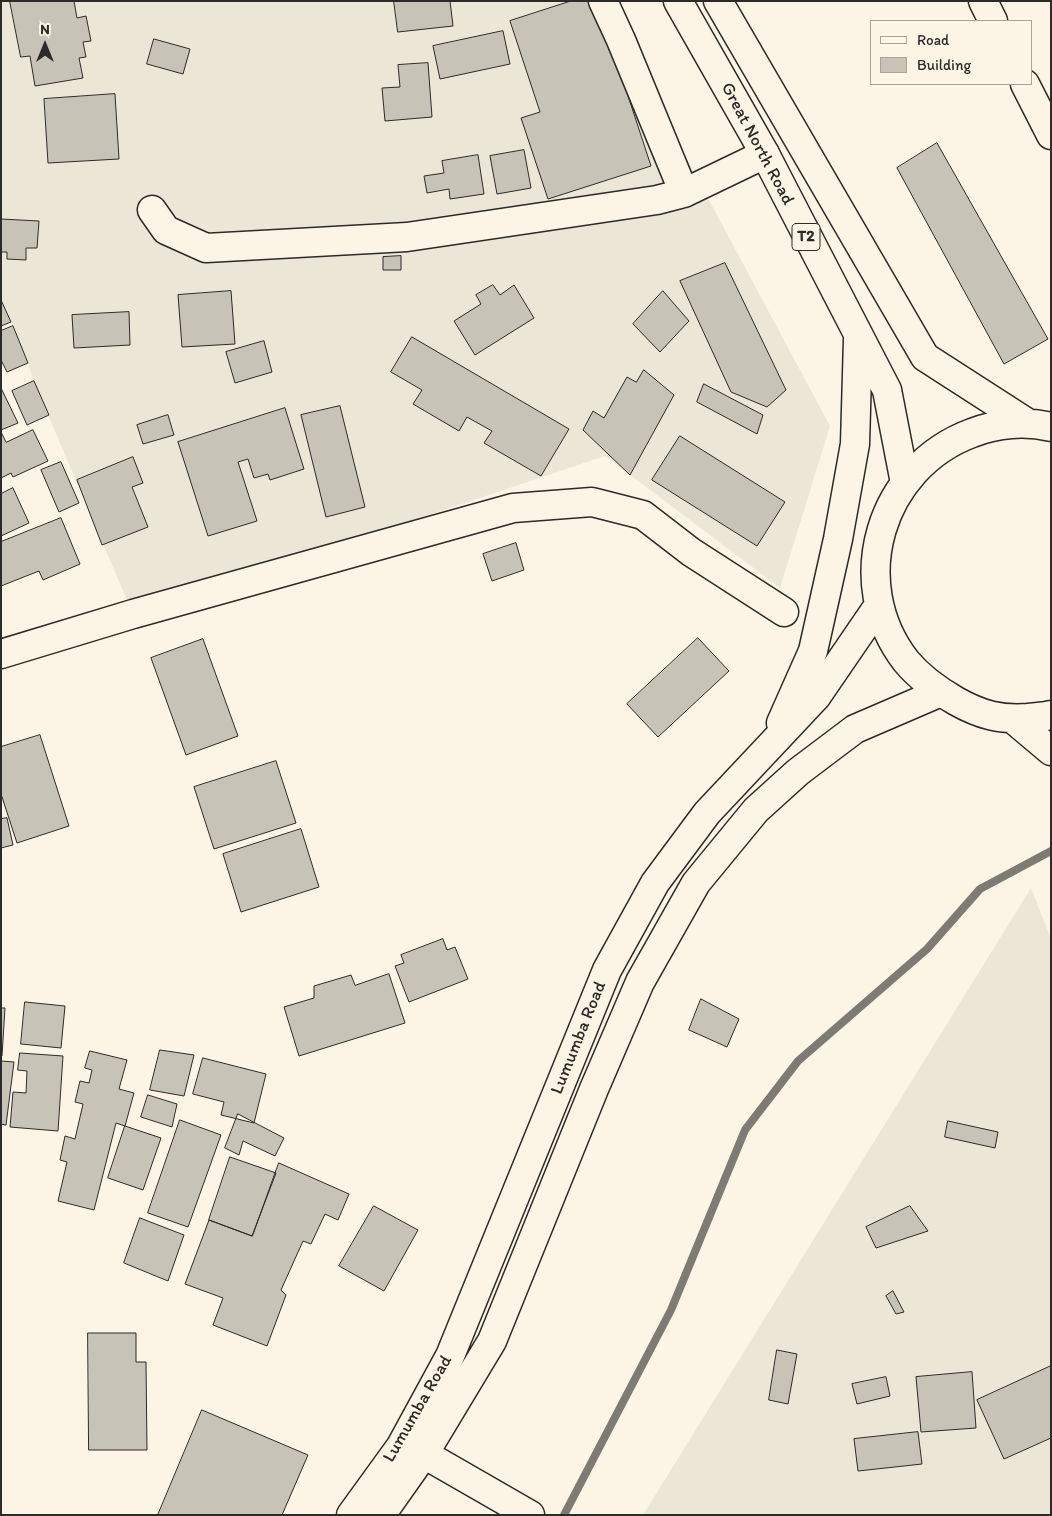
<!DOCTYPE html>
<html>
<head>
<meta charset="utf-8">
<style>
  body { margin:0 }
  #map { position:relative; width:1052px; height:1516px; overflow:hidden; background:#fcf5e5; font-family:Itim,sans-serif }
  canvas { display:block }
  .frame { position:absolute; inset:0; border:2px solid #2b2b2b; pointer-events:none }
  .legend { position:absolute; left:870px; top:20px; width:162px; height:65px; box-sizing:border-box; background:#fcf5e5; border:1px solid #a8a49b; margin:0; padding:6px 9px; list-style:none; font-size:15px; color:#2b2b2b }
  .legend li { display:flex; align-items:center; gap:10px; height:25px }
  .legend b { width:25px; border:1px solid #a8a49b }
  .north { position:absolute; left:20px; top:20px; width:50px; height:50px; -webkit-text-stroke:4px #fcf5e5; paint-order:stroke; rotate:0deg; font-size:14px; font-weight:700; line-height:20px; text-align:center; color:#2b2b2b }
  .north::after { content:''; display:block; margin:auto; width:18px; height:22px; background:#2b2b2b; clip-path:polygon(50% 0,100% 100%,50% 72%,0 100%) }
</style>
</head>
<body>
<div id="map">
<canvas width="1052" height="1516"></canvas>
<div class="frame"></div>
<ul class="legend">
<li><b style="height:6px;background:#fcf5e5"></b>Road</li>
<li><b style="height:14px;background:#c8c3b7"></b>Building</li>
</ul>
<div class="north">N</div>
</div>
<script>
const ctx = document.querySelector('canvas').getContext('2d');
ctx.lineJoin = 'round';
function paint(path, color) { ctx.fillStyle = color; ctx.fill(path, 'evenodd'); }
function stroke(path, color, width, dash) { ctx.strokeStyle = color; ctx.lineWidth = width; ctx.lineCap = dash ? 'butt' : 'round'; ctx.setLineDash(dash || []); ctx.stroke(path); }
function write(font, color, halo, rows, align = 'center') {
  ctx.font = font + ' Itim,sans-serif'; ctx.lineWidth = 4; ctx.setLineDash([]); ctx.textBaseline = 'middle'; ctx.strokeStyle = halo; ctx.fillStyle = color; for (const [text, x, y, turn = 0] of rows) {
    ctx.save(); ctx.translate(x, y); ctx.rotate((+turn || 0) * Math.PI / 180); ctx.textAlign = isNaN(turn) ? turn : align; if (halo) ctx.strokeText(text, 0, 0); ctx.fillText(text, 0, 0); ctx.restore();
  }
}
paint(new Path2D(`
  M 1,1 L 581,1 L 673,133 L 830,426 L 780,588 L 605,456 L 133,614 L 34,382 L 28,363 L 1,300 Z
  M 1031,888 L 1051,939 L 1051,1515 L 643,1515 Z`), '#ece6d7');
stroke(new Path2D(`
  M 564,1515 L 671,1310 L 745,1130 L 798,1061 L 927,949 L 980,889 L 1051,851`), '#7d7b74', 8);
const building = new Path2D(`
  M 10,1 L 74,1 L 77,18 L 86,16 L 91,41 L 83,42 L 86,57 L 79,58 L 83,78 L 35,86 L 30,56 L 21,57 Z
  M 394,1 L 450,1 L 453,26 L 398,32 Z
  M 571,1 L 597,1 L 651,166 L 548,199 L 521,118 L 540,112 L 510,21 Z
  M 503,31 L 510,64 L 440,79 L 433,46 Z
  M 154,39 L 190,49 L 183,74 L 147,64 Z
  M 428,63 L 432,117 L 385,121 L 382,88 L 400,87 L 398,65 Z
  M 115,94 L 119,159 L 48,163 L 44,99 Z
  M 937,143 L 1048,339 L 1004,364 L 897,168 Z
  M 524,150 L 531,188 L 497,194 L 490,156 Z
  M 478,155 L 484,194 L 450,199 L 449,189 L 427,193 L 424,176 L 444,173 L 442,161 Z
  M 1,219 L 39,221 L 37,248 L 26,248 L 26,260 L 7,259 L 7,252 L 1,252 Z
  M 401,256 L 401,270 L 383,270 L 383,257 Z
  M 725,263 L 786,390 L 767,407 L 731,392 L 680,281 Z
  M 493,285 L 500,295 L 514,285 L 534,318 L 475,355 L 454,321 L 481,304 L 476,295 Z
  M 231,291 L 235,344 L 182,347 L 178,295 Z
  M 663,291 L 689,321 L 660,352 L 633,324 Z
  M 1,300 L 11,322 L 1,326 Z
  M 129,312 L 130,345 L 74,348 L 72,315 Z
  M 13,326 L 28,363 L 7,372 L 1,360 L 1,331 Z
  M 412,337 L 569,429 L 541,476 L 484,443 L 492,431 L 467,417 L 459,431 L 413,404 L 422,390 L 391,372 Z
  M 264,341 L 272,372 L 235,383 L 226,352 Z
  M 644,370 L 674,395 L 630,475 L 583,430 L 593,411 L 604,418 L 627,377 L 636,382 Z
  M 34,381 L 49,415 L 27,425 L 12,391 Z
  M 704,384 L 763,415 L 757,434 L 697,402 Z
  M 1,388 L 18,423 L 1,430 Z
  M 340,406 L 365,507 L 326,517 L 301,415 Z
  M 285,408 L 304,469 L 270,480 L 268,474 L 254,478 L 248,459 L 238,462 L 257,521 L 208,536 L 178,442 Z
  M 168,415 L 174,435 L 143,444 L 137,425 Z
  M 33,430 L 48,461 L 13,477 L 11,473 L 1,478 L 1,432 L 6,442 Z
  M 680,436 L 785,502 L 757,546 L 652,480 Z
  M 133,457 L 143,483 L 132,487 L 148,527 L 102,545 L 77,480 Z
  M 61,462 L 79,503 L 59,512 L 41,470 Z
  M 13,488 L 29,523 L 1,536 L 1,494 Z
  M 61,518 L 80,564 L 43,580 L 39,571 L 1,586 L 1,542 Z
  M 516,543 L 524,570 L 492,581 L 483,554 Z
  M 698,638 L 729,671 L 658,737 L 627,704 Z
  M 203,639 L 238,736 L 186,755 L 151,658 Z
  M 40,735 L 69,826 L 17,843 L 1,794 L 1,747 Z
  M 276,761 L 296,823 L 214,849 L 194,787 Z
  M 7,818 L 13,845 L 1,848 L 1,819 Z
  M 301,829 L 319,887 L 241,912 L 223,854 Z
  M 443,939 L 447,950 L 455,947 L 468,979 L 409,1002 L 395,966 L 404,963 L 401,955 Z
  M 389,974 L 405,1023 L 299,1056 L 284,1007 L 314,998 L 314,986 L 351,975 L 355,985 Z
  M 701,999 L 739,1019 L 727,1047 L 689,1030 Z
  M 25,1002 L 65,1006 L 61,1048 L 21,1044 Z
  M 1,1008 L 5,1008 L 2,1056 L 1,1056 Z
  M 160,1050 L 194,1055 L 184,1096 L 150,1090 Z
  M 90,1051 L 127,1060 L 119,1089 L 134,1093 L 125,1126 L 116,1123 L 94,1210 L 58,1201 L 67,1162 L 60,1160 L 65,1136 L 75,1139 L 83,1104 L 75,1102 L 80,1081 L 89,1083 L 92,1070 L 85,1068 Z
  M 20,1053 L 63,1056 L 58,1131 L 10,1127 L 13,1092 L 26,1093 L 27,1071 L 18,1070 Z
  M 203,1058 L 266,1074 L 254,1123 L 221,1115 L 224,1102 L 193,1094 Z
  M 1,1061 L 14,1062 L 6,1125 L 1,1124 Z
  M 148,1095 L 177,1104 L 172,1127 L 141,1117 Z
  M 238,1114 L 284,1138 L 275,1156 L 243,1141 L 239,1155 L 225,1148 Z
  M 180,1120 L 221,1135 L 188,1227 L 148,1213 Z
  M 948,1121 L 998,1132 L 995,1148 L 945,1137 Z
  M 125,1126 L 161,1138 L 143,1190 L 108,1178 Z
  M 230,1157 L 276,1173 L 252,1236 L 209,1220 Z
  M 279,1163 L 349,1194 L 338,1220 L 325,1214 L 311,1244 L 303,1241 L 281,1290 L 286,1295 L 267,1346 L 213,1325 L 223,1298 L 185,1284 L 209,1220 L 252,1236 Z
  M 374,1206 L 418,1230 L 384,1291 L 339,1266 Z
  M 910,1206 L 928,1231 L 876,1248 L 866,1227 Z
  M 140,1218 L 184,1235 L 168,1281 L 124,1263 Z
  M 893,1291 L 904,1312 L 896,1314 L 886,1296 Z
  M 88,1333 L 136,1333 L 136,1362 L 146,1362 L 147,1450 L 89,1450 Z
  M 777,1350 L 797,1354 L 788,1404 L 769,1400 Z
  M 1051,1366 L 1051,1438 L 1004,1459 L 977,1400 Z
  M 972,1372 L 976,1428 L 921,1432 L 916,1377 Z
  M 886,1377 L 890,1396 L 857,1404 L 852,1384 Z
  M 202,1410 L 308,1455 L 282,1515 L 158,1515 Z
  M 918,1432 L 922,1464 L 858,1471 L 854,1439 Z`);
paint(building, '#c8c3b7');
stroke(building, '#2b2b2b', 1);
const minor = new Path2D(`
  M 603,1 L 621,40 L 684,193
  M 983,1 L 993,21
  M 1025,84 L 1051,135
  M 152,210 L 166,230 L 206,248 L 407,237 L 657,200 L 684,193 L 765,154
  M 1,654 L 133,614 L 513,508 L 592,502 L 643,515 L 691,552 L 784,612
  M 403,1446 L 424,1454 L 530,1515`);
const major = new Path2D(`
  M 678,1 L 765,154 L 887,390 L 905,483
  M 718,1 L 925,357 L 1029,424
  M 1051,427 C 1026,421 997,423 972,433 C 880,467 845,582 906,661 C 920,678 937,690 956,701 C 981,715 1000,720 1028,718 C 1036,717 1044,717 1051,715
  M 1013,719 L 1051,751
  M 781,723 L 813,651 L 838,539 L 855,444 L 858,339
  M 351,1515 L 401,1446 L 450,1356 L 607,970 L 655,883 L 707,813 L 816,697 L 879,605
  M 381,1515 L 424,1454 L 492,1341 L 594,1089 L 640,982 L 696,883 L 756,810 L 798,772 L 855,729 L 941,692`);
stroke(minor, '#2b2b2b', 31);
stroke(major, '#2b2b2b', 31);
stroke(minor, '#fcf5e5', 28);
stroke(major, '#fcf5e5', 28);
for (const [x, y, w] of [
  [806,237,28]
]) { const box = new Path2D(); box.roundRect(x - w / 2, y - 13.5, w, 27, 4); ctx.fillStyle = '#fcf5e5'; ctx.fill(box); stroke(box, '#2b2b2b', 1); }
write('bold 16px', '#2b2b2b', null, [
  ["T2",806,237]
]);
write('18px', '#2b2b2b', '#fcf5e5', [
  ["Great North Road",757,144,62],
  ["Lumumba Road",579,1038,-68],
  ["Lumumba Road",418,1409,-60]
]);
</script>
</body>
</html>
